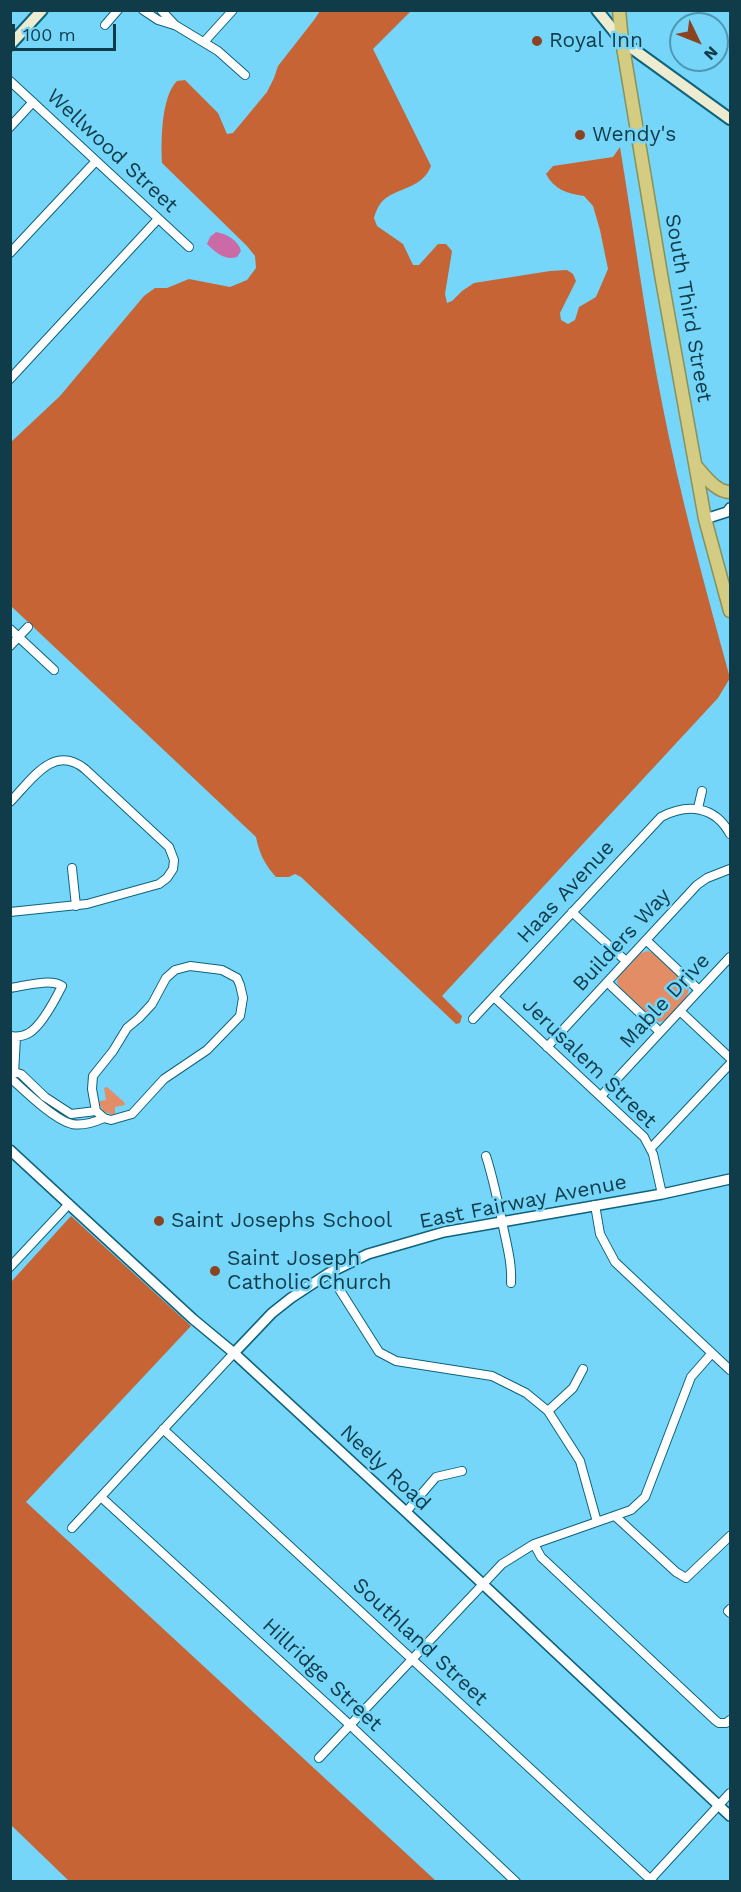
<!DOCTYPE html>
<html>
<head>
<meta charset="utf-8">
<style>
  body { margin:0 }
  #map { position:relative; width:741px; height:1892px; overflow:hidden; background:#75d6f9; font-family:"Work Sans",sans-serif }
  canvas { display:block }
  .frame { position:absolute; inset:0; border:12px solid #103b49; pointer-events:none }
  .north { position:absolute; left:669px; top:12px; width:60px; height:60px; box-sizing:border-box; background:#75d6f9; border:2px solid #4d98b3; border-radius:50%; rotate:133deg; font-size:16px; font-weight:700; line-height:24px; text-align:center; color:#103b49 }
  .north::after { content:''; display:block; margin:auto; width:21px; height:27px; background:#8b4422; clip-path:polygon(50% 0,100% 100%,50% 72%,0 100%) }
  .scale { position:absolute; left:12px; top:24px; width:104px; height:27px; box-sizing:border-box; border:3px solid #103b49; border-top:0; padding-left:8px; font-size:18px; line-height:21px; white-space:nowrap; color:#103b49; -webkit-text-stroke:4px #75d6f9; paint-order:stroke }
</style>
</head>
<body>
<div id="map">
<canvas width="741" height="1892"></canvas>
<div class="frame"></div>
<div class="north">N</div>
<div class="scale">100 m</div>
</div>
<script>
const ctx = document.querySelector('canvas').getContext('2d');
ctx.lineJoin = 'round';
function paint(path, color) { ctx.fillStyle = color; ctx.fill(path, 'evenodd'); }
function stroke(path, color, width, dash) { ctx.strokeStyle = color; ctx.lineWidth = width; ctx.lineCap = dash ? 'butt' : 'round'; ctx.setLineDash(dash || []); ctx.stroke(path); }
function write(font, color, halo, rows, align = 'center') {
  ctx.font = font + ' "Work Sans",sans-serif'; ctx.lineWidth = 5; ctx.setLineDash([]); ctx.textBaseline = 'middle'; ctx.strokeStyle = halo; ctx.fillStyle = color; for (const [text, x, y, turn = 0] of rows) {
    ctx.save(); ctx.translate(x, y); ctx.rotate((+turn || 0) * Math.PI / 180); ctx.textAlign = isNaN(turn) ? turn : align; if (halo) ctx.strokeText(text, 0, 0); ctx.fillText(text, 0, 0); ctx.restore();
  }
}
paint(new Path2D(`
  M 648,951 L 653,953 L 688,985 C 692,998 674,1011 666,1020 L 659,1022 L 655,1020 L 620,988 L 617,982 L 618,977 L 641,953 Z
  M 107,1087 L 124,1102 L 125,1105 L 115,1107 L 115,1115 L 104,1112 L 99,1104 L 100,1101 L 106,1100 L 104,1088 Z`), '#e38d66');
paint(new Path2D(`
  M 320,11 L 411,11 L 373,49 L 431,166 C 423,187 402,187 386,198 C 379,203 376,211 374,218 L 377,226 L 403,244 L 413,265 L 419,265 L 438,244 L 446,244 L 452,251 L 445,294 L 447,303 L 452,301 L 462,291 L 474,283 L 550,271 L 567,270 L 573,274 L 576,281 L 560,313 L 561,320 L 568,324 L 575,320 L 579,307 L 596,297 L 608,269 L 600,230 L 593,206 L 584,196 C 567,194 554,189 546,174 L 553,166 L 613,157 L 620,147 C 634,232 645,318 662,403 C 680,496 705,587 730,678 L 718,698 L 442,996 L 462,1016 L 460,1023 L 456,1024 L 301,877 L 295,874 L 289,877 L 276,877 C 265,865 259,853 256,837 L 11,606 L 10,443 L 60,396 L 144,296 L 155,288 L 167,288 L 189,279 L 230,287 L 247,280 L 256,268 L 255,256 L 247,246 L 162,163 C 161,141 161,97 177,81 L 185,80 L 218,113 L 227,134 L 233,133 L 267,92 L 274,78 L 278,66 L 314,20 Z
  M 71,1216 L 191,1326 L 26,1502 L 436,1881 L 69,1881 L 11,1825 L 11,1282 Z`), '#c66435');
paint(new Path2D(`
  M 216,232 C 227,234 238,240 241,251 L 237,257 C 225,261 215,252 207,244 L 210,237 Z`), '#cb6ba5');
const minor = new Path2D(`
  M 143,10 L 158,20 L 174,25
  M 161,10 L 175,25 L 218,51 L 245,75
  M 105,25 L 118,10
  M 204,42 L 233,10
  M 10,81 L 189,247
  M 10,127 L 33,102
  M 10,253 L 96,161
  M 10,379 L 158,219
  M 10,629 L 54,670
  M 10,646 L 28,627
  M 10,802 C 31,781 53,743 85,769 L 169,847 L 174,860 L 173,869 L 167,878 L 159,884 L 87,904 L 10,912
  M 698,808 L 702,791
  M 72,868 L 76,906
  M 572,912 L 626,961
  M 646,940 L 699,990
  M 190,966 L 222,970 L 237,978 L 240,985 L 243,998 L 240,1016 L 207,1050 L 164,1079 L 132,1114 L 111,1120 L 104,1118 L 96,1111 L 92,1089 L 93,1076 L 113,1051 L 127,1028 L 139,1018 L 152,1004 L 166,978 L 175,970 Z
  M 607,982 L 660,1032
  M 10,988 C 24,986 51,978 62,986 C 56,998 41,1026 29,1033 C 24,1036 17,1037 10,1036
  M 494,997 L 644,1137 L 653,1154 L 662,1194
  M 680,1011 L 730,1058
  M 473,1019 L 661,817 C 688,803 715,806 730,834
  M 547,1047 L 697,885 L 707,878 L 730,869
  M 10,1071 L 21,1074 L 45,1097 L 71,1114 L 96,1111
  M 14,1074 L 16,1037
  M 10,1080 L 15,1082 C 28,1094 55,1120 72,1124 C 82,1126 95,1122 104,1118
  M 601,1096 L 730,957
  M 651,1148 L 730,1064
  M 486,1156 C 494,1181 499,1206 504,1231 C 508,1249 512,1266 511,1283
  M 595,1205 L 600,1234 L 615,1262 L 730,1370
  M 10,1267 L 69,1204
  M 329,1273 L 379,1352 L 396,1361 L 492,1376 L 526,1393 L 548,1411 L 580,1461 L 597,1522
  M 548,1411 L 573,1388 L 583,1369
  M 163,1429 L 653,1882
  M 101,1497 L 351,1726 L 516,1882
  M 406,1512 L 436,1477 L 462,1471
  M 615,1516 L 676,1572 L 686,1578 L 730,1536
  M 72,1528 L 234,1353
  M 534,1544 L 541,1557 L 715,1720 L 719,1723 L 726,1723 L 730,1720
  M 730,1609 L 728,1611 L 730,1613
  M 319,1758 L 502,1564 L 534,1544 L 631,1510 L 645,1497 L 691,1377 L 712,1353
  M 648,1882 L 730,1793`);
const tertiary = new Path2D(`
  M 705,519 L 727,512 L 730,508
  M 10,1150 L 193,1319 L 234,1353 L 406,1512 L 730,1816
  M 234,1353 L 272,1313 L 291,1298 L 329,1273 L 368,1254 L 444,1232 L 662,1194 L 730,1179`);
const secondary = new Path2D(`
  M 597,10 L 622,41 L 730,119
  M 10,45 L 42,10`);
const trunk = new Path2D(`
  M 619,10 L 622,41 L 662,280 L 705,519 L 730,611
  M 696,466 C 705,476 716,492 730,492`);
stroke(minor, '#0e637c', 10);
stroke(tertiary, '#0e637c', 12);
stroke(secondary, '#0e637c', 14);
stroke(trunk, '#889159', 15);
stroke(minor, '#fff', 8);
stroke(tertiary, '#fff', 9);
stroke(secondary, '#eeecd0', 10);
stroke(trunk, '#d3cc82', 12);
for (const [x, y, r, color] of [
  [537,41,6,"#8b4422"],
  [580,135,6,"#8b4422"],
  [159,1221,6,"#8b4422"],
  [215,1271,6,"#8b4422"]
]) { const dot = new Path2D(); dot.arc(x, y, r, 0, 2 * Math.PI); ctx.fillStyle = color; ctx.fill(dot); stroke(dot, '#75d6f9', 2); }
write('21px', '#103b49', '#75d6f9', [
  ["Royal Inn",549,41],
  ["Wendy's",592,135],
  ["Saint Josephs School",171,1221],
  ["Saint Joseph",227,1259],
  ["Catholic Church",227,1283]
], 'left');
write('21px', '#103b49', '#75d6f9', [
  ["Wellwood Street",112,151,43],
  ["South Third Street",688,308,80],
  ["Haas Avenue",566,892,-47],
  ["Builders Way",622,940,-47],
  ["Mable Drive",665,1001,-47],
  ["Jerusalem Street",589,1063,44],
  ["East Fairway Avenue",523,1202,-11],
  ["Neely Road",385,1468,43],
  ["Southland Street",420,1642,43],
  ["Hillridge Street",322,1675,43]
]);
</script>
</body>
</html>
